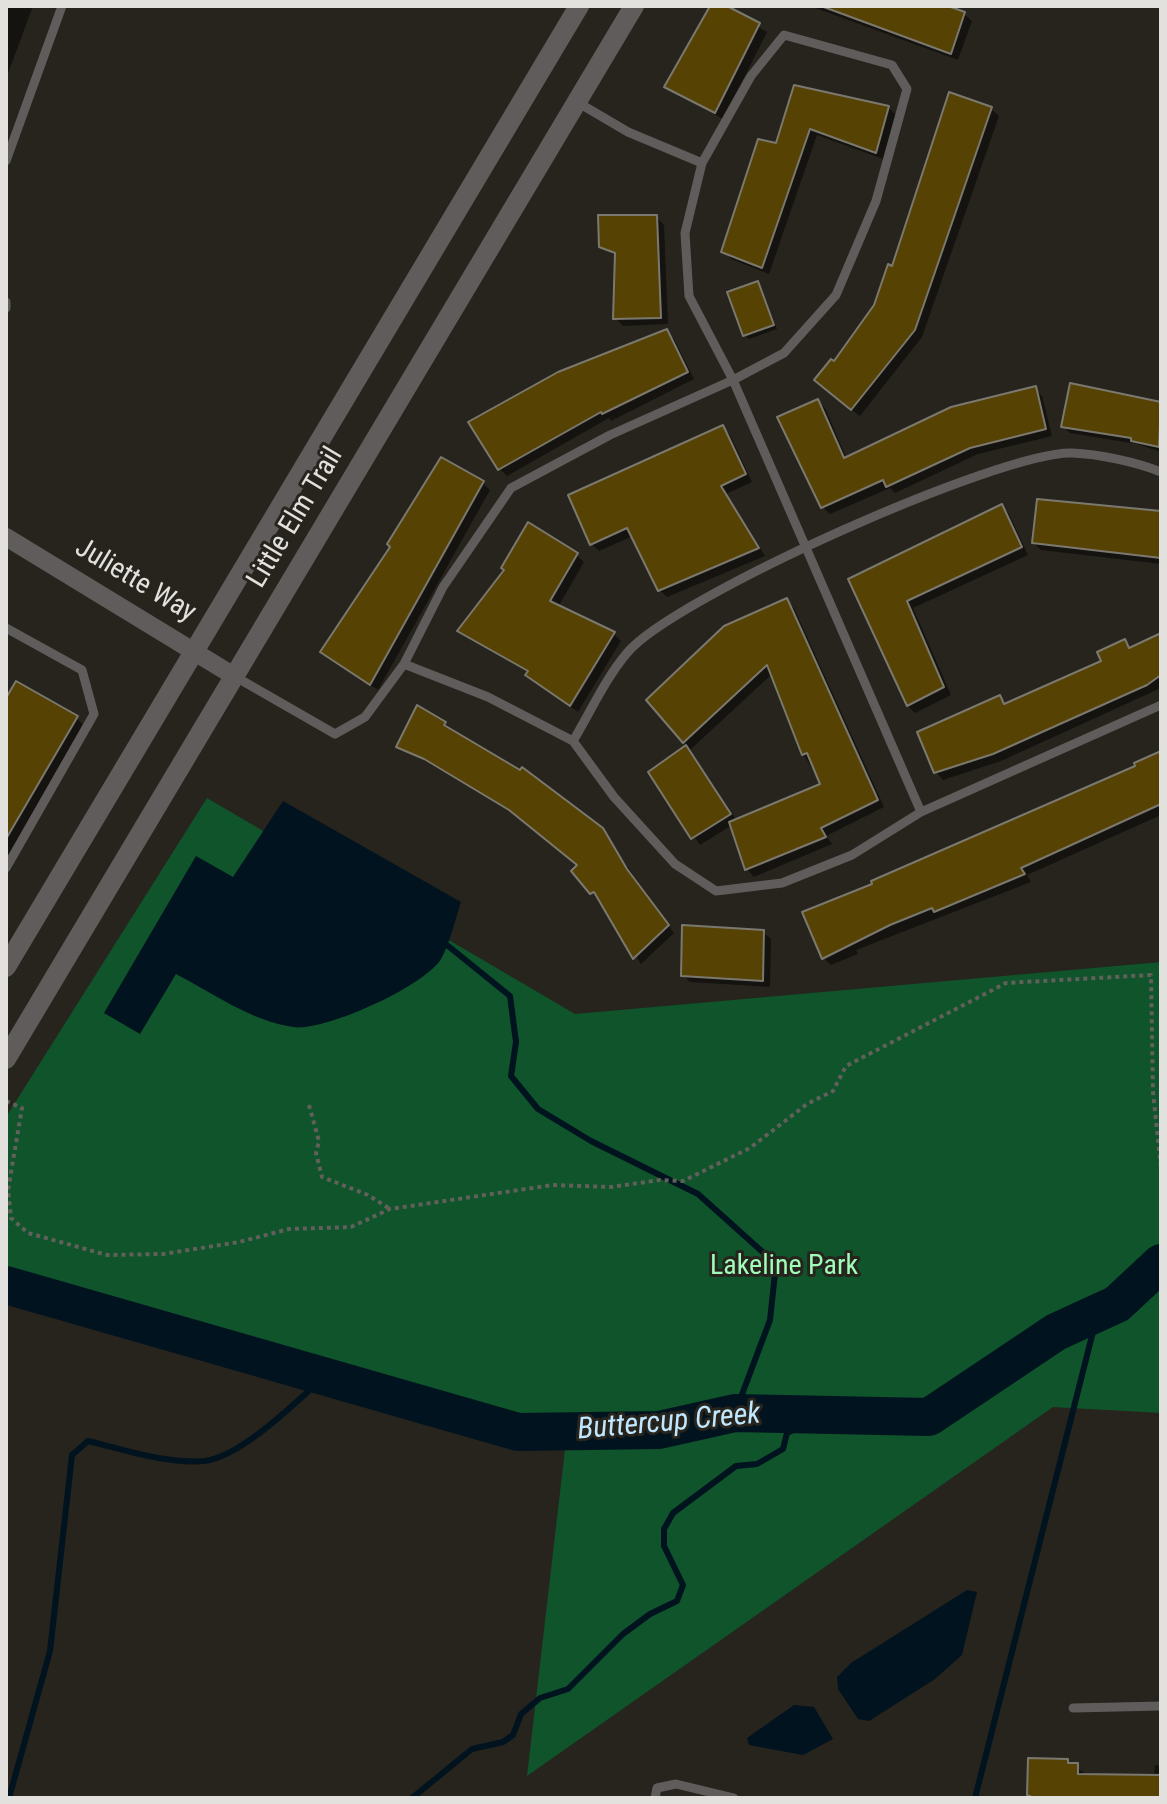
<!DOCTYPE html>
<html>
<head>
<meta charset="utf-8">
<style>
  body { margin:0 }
  #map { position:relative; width:1167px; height:1804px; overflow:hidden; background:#26241d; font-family:"Roboto Condensed",sans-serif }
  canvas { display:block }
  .frame { position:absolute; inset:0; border:8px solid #e3e1dd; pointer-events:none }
</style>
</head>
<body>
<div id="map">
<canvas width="1167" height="1804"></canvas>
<div class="frame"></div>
</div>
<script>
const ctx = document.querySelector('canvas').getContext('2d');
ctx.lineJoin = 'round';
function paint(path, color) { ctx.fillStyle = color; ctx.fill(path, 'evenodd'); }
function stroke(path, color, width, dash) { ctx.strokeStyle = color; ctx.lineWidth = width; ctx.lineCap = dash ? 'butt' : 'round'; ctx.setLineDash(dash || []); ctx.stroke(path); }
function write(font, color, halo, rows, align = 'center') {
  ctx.font = font + ' "Roboto Condensed",sans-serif'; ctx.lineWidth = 6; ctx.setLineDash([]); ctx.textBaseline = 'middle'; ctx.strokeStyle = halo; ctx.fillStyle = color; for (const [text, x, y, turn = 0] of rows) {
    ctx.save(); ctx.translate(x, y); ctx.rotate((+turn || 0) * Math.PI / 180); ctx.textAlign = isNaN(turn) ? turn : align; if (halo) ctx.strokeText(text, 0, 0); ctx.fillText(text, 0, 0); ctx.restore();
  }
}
paint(new Path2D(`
  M 207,798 L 575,1014 L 1161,962 L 1161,1413 L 1053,1407 L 527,1776 L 567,1432 L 28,1293 L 6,1297 L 6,1117 Z`), '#0f542b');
paint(new Path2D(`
  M 283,801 L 461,902 C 455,920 450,943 441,959 C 425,986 324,1032 293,1027 C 251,1021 213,993 176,974 L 140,1034 L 104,1013 L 196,856 L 233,877 Z
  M 967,1590 L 977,1592 L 962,1655 L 935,1679 L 869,1721 L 858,1719 L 838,1689 L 837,1677 L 851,1663 Z
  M 794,1705 L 814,1707 L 833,1739 L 803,1755 L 749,1745 L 747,1738 Z`), '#00131f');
paint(new Path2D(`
  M 6,6 L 33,6 L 6,79 Z
  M 713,6 L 723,6 L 767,32 L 723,119 L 666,86 Z
  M 810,6 L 942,6 L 964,14 L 972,21 L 958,60 Z
  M 795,87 L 888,107 L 896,115 L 883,159 L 817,135 L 769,274 L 731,259 L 724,251 L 777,146 Z
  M 950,95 L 991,109 L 999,116 L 922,337 L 860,416 L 824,388 L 875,306 L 893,268 Z
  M 656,217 L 664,225 L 668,324 L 623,326 L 615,318 L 617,257 L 601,246 Z
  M 758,283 L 777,329 L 749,339 L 744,335 Z
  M 666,331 L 674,339 L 694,379 L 611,421 L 609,418 L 507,476 L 500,469 Z
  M 1071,386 L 1161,404 L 1161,452 L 1137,444 L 1070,433 L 1063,426 Z
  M 1035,389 L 1042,396 L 1052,436 L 978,454 L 895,493 L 890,488 L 830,514 L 823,507 L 817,401 L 825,408 L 847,459 Z
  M 723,428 L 730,435 L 752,482 L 726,494 L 765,556 L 667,597 L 660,590 L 633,536 L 599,551 L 591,544 Z
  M 482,482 L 490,490 L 378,690 L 330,659 L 322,652 L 392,547 Z
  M 1002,506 L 1009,514 L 1028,555 L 913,608 L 951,695 L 915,713 L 904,702 L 850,580 Z
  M 1161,516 L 1161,564 L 1041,550 L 1034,543 Z
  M 576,555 L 584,562 L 558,607 L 614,634 L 621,641 L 578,712 L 535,682 L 529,673 L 459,631 Z
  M 787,601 L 794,608 L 884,807 L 826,836 L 832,844 L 754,877 L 747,869 L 732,825 L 700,845 L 650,772 L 688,746 L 649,701 ZM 772,674 L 803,754 L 823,785 L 737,821 L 689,751 Z
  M 1161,635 L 1161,688 L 1001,761 L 943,780 L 936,772 L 999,697 L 1007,705 L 1104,662 L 1124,641 L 1132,649 Z
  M 6,702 L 76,718 L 87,728 L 6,866 Z
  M 445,724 L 601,829 L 674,933 L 641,964 L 600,898 L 591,893 L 579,866 L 518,816 L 399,746 Z
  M 1161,756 L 1161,815 L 1027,875 L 1031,882 L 856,950 L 858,954 L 831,965 L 824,958 L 875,885 Z
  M 763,932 L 771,939 L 770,987 L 690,982 L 683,975 Z
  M 1067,1761 L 1087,1775 L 1154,1777 L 1155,1765 L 1161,1766 L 1161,1798 L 1033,1798 L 1029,1794 Z`), '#0007');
stroke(new Path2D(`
  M 442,941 L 510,996 L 516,1042 L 511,1076 L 538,1109 L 591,1141 L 698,1194 L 776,1264 L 770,1320 L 735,1413
  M 9,1798 L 50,1651 L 72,1455 L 88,1441 C 125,1450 166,1464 204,1461 C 241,1457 296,1402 324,1377
  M 412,1798 L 472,1749 L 503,1742 L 513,1735 L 521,1714 L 540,1698 L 568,1689 L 623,1634 L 650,1614 L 677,1601 L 683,1585 L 664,1546 L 664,1529 L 673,1513 L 736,1466 L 757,1464 L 783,1449 L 787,1433 L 822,1415
  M 975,1798 L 1098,1312`), '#00131f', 6);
stroke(new Path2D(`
  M 6,1285 L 518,1432 L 659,1430 L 735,1413 L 929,1417 L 1056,1332 L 1117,1304 L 1161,1263`), '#00131f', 38);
const building = new Path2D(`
  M 710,6 L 727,6 L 760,23 L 715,113 L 664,87 Z
  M 821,6 L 948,6 L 965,12 L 951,54 Z
  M 794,85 L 889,106 L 876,153 L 810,129 L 762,268 L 721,252 L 758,139 L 776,143 Z
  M 949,92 L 992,107 L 915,330 L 851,410 L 814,380 L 831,359 L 834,361 L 874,305 L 888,264 L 892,266 Z
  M 598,215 L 657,215 L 661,318 L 613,319 L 615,253 L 599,247 Z
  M 758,281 L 774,325 L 743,336 L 727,292 Z
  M 667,329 L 688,372 L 602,414 L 601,412 L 498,470 L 468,422 L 558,372 Z
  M 1070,383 L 1161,402 L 1159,447 L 1131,441 L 1131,438 L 1061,427 Z
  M 1036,386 L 1046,429 L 970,448 L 886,487 L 883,480 L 821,508 L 777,417 L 818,399 L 844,458 L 951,407 Z
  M 723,425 L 746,474 L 721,486 L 759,548 L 658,591 L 627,528 L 590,545 L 568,495 Z
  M 441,457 L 484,481 L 370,685 L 320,652 L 390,547 L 387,544 Z
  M 1037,499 L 1161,511 L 1161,558 L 1032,543 Z
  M 1002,504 L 1022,547 L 907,601 L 944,687 L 907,706 L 848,579 Z
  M 528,522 L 578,553 L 550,601 L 615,632 L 570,706 L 525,675 L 528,671 L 457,631 L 504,570 L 501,568 Z
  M 787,598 L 878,800 L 821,828 L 826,837 L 745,870 L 729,822 L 820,784 L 807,753 L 802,755 L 767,665 L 683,743 L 646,700 L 724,626 Z
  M 1161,633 L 1161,675 L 1147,685 L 993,754 L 934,773 L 917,732 L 1000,695 L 1004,704 L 1101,661 L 1097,652 L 1125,639 L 1129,648 Z
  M 16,681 L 78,716 L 6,839 L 6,698 Z
  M 417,705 L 446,722 L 444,725 L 520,770 L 522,767 L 603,828 L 627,869 L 669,925 L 633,959 L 594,892 L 590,894 L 571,871 L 577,865 L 509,810 L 424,759 L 396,747 Z
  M 686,745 L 731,814 L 691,839 L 648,772 Z
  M 1161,751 L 1161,804 L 1021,868 L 1025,874 L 934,912 L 932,908 L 890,925 L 822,959 L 802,912 L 872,884 L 871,881 L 1135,766 L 1134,763 Z
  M 682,925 L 764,930 L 763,981 L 681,976 Z
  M 1028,1758 L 1068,1759 L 1068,1763 L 1078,1763 L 1078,1774 L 1161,1775 L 1161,1798 L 1034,1798 L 1027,1795 Z`);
paint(building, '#564203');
stroke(building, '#7b7870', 2);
stroke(new Path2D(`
  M 6,1101 L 22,1108 L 8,1190 L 11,1218 L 28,1233 L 107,1255 L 163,1254 L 239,1242 L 289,1229 L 351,1227 L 390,1209 L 553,1185 L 611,1187 L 660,1180 L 683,1181 L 750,1148 L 807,1104 L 833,1091 L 846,1066 L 1006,983 L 1151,975 L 1153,1092 L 1161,1168
  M 309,1105 L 319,1141 L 316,1153 L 322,1177 L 368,1195 L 390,1209`), '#62605a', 4, [4, 4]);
stroke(new Path2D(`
  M 577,102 L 628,132 L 702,163 L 751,76 L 784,35 L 892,65 L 907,89 L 876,201 L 836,295 L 784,353 L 733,380 L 921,812 L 1161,705
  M 6,161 L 62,6
  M 6,302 L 6,308
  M 6,628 L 82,670 L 94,714 L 6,868
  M 404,664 L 488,697 L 573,741 L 614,797 L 675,864 L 716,891 L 782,883 L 852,855 L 921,812
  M 234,676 L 335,734 L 365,717 L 404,664 L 443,587 L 511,488 L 610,435 L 733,380 L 689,296 L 685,233 L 702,163
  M 573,741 C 590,713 605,679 627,653 C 672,598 1000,451 1072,453 C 1099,454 1136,462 1161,472
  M 1073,1708 L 1161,1706
  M 655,1798 L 657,1788 L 676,1784 L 734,1798`), '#605c5c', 9);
stroke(new Path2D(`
  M 6,537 L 234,676`), '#605c5c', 18);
stroke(new Path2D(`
  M 6,967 L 579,6
  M 6,1059 L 634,6`), '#605c5c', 20);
write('28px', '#e3e1dd', '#26241d', [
  ["Little Elm Trail",296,518,-59],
  ["Juliette Way",135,581,31]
]);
write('28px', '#a0fcb9', '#26241d', [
  ["Lakeline Park",784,1267]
]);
write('italic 30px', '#c0e7fe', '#26241d', [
  ["Buttercup Creek",669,1423,-5]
]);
</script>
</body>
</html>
